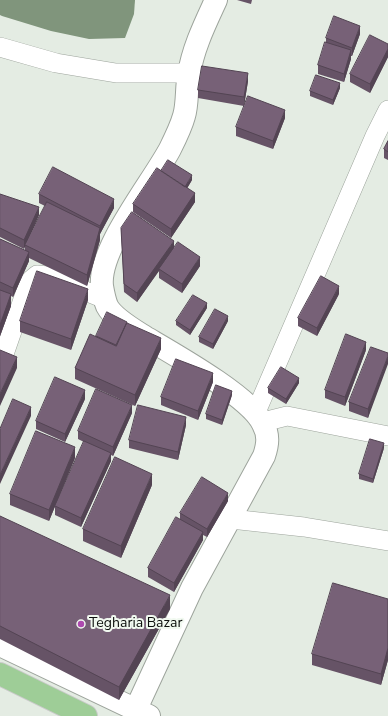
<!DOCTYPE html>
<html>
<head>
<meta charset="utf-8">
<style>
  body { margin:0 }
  canvas { display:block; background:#e4ece3 }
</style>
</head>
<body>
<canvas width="388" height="716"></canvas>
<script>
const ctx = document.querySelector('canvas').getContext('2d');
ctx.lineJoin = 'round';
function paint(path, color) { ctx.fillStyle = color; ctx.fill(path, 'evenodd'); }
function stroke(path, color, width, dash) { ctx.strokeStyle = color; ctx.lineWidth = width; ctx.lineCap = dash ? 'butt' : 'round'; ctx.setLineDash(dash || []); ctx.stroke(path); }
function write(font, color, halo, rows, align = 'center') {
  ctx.font = font + ' "Nunito Sans",sans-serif'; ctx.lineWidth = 4; ctx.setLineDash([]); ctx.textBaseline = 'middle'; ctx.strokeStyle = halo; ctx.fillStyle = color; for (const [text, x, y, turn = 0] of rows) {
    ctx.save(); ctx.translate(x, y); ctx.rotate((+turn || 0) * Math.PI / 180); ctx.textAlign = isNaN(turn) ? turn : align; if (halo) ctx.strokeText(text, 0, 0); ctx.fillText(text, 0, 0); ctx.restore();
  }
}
paint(new Path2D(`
  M 0,0 L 135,0 L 134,14 L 125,38 L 89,39 L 51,31 L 2,16 L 0,15 Z`), '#80957c');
const minor = new Path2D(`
  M 0,47 L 56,63 L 116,73 L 189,73
  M 3,357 L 27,288 L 31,280 L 37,275 L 48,276 L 105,299
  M 256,412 L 375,136 L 388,110
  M 263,422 L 287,416 L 388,436
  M 231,519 L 304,527 L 388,541`);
const tertiary = new Path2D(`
  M 0,645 L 149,716
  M 136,709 L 192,588 L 264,456 C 268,444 269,435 263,424 C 251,397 172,353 145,337 C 134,330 113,318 107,306 C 105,301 103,292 102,286 C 98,249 152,183 170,149 C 175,139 181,127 184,116 C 188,103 186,87 189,74 C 193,48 205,24 216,0`);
const primary = new Path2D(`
  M 0,674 L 86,716`);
stroke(minor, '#9da49c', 20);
stroke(tertiary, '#9da49c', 24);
stroke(primary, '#cacaca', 24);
stroke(minor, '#fff', 19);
stroke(tertiary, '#fff', 22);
stroke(primary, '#9ecd97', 22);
paint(new Path2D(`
  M 237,0 L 252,0 L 251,4 Z
  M 360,34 L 352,56 L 351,56 L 351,59 L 344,82 L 318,74 L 318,65 L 326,42 L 326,38 Z
  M 388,44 L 388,57 L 370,93 L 350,82 L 350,74 Z
  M 248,81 L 244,106 L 198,98 L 198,90 Z
  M 340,88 L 333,105 L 310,96 L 310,91 Z
  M 285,118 L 273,149 L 236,136 L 236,127 Z
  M 388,141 L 388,160 L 384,158 L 384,149 Z
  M 192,180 L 187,188 L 195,202 L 171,238 L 133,212 L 133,204 Z
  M 0,194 L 39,215 L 26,244 L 45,206 L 39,203 L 39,194 L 114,208 L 100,234 L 100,240 L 87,286 L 29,258 L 29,261 L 13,297 L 11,296 L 11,306 L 0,336 L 0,239 L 25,251 L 25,245 L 24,249 L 0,237 Z
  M 121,228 L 174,248 L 200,266 L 182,293 L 159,278 L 159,270 L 137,302 L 124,292 Z
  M 339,294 L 317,336 L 298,326 L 298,318 Z
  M 88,300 L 71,350 L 20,332 L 20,321 Z
  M 207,308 L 190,335 L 176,325 L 176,321 Z
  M 228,321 L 213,349 L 199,342 L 199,337 Z
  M 127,323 L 161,349 L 135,406 L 75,379 L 75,368 L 96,336 Z
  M 366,350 L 345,406 L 325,398 L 325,390 Z
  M 388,353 L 368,418 L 349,411 L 349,402 Z
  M 213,382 L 198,420 L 161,405 L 161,397 Z
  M 299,383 L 286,404 L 268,393 L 268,388 Z
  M 232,395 L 222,425 L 206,419 L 206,414 Z
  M 85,399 L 65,442 L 36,429 L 36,421 Z
  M 132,413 L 113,456 L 111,455 L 111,461 L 81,527 L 55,515 L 55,506 L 84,442 L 78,439 L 78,431 Z
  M 186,425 L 178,460 L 129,448 L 129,440 Z
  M 384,448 L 373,483 L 359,479 L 359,474 Z
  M 75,458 L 49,521 L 10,505 L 10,494 Z
  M 152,485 L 121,558 L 83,541 L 83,529 Z
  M 228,501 L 207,537 L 203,535 L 203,540 L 174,592 L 148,577 L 148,568 L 180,519 L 180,513 Z
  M 0,516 L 170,609 L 119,700 L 0,639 Z
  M 388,599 L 388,660 L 381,685 L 312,665 L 312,654 Z`), '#665366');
paint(new Path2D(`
  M 360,26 L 360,34 L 352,56 L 352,48 Z
  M 388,49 L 388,57 L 370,93 L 370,84 Z
  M 351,50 L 351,59 L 344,82 L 344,74 Z
  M 248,73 L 248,81 L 244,106 L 244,97 Z
  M 340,83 L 340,88 L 333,105 L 333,100 Z
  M 285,110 L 285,118 L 273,149 L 273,141 Z
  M 192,175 L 192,180 L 185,192 L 185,188 Z
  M 195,193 L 195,202 L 171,238 L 171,229 Z
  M 114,199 L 114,208 L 100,234 L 100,226 Z
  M 39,207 L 39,215 L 24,249 L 24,240 Z
  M 100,228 L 100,240 L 87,286 L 87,275 Z
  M 174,241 L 174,250 L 137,302 L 137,293 Z
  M 29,252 L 29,261 L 13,297 L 13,288 Z
  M 200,257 L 200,266 L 182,293 L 182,284 Z
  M 339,286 L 339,294 L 317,336 L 317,328 Z
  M 88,289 L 88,300 L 71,350 L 71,339 Z
  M 11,294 L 11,306 L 0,336 L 0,325 Z
  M 207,303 L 207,308 L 190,335 L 190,330 Z
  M 228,316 L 228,321 L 213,349 L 213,344 Z
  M 161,338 L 161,349 L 135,406 L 135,395 Z
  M 366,342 L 366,350 L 345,406 L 345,397 Z
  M 388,356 L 388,364 L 368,418 L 368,409 Z
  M 17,357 L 17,368 L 0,406 L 0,394 Z
  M 213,373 L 213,382 L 198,420 L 198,411 Z
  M 299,378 L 299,383 L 286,404 L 286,399 Z
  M 85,390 L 85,399 L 65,442 L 65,434 Z
  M 232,391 L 232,395 L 222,425 L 222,420 Z
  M 132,405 L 132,413 L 113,456 L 113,447 Z
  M 31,407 L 31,416 L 0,484 L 0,475 Z
  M 186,417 L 186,425 L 178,460 L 178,452 Z
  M 384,443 L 384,448 L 373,483 L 373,479 Z
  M 75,447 L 75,458 L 49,521 L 49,510 Z
  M 111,453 L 111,461 L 81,527 L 81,518 Z
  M 152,474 L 152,485 L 121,558 L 121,546 Z
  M 228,493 L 228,501 L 207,537 L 207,529 Z
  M 203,532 L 203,540 L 174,592 L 174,583 Z
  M 170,595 L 170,609 L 119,700 L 119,687 Z
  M 388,648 L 388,660 L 381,685 L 381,674 Z`), '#534453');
const building = new Path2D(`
  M 334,16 L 360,26 L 352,48 L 326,38 Z
  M 370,35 L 388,44 L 388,49 L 370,84 L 350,74 Z
  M 325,42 L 351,50 L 344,74 L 318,65 Z
  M 202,66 L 248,73 L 244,97 L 198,90 Z
  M 316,75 L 340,83 L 333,100 L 310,91 Z
  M 248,96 L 285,110 L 273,141 L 236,127 Z
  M 388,141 L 388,152 L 384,149 Z
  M 168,160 L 192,175 L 185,187 L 161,171 Z
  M 53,167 L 114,199 L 100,226 L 39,194 Z
  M 157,168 L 195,193 L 171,229 L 133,204 Z
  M 0,194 L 39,207 L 24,240 L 0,228 Z
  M 47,202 L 100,228 L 87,275 L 25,245 Z
  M 132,212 L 174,241 L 137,293 L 124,284 L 121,228 Z
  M 0,239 L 29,252 L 13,288 L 0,282 Z
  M 178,242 L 200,257 L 182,284 L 159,269 Z
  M 37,271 L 88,289 L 71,339 L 20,321 Z
  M 321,276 L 339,286 L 317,328 L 298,318 Z
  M 0,290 L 11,294 L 0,325 Z
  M 193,295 L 207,303 L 190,330 L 176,321 Z
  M 215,309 L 228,316 L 213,344 L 199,337 Z
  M 107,312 L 127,322 L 116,345 L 96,336 Z
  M 127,323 L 161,338 L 135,395 L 75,368 L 90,334 L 116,346 Z
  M 346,334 L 366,342 L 345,397 L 325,390 Z
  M 371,347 L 388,353 L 388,356 L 368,409 L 349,402 Z
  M 0,350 L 17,357 L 0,394 Z
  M 176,359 L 213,373 L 198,411 L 161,397 Z
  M 281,367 L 299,378 L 286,399 L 268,388 Z
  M 55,377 L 85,390 L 65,434 L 36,421 Z
  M 216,385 L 232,391 L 222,420 L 206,414 Z
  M 96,389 L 132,405 L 113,447 L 78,431 Z
  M 13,399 L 31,407 L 0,475 L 0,429 Z
  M 138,405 L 186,417 L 178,452 L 129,440 Z
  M 36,431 L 75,447 L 49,510 L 10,494 Z
  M 370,439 L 384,443 L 373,479 L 359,474 Z
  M 84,441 L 111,453 L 81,518 L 55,506 Z
  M 115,457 L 152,474 L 121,546 L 83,529 Z
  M 202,477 L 228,493 L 207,529 L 180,513 Z
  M 0,516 L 170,595 L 119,687 L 0,626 Z
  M 176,517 L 203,532 L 174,583 L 148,568 Z
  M 333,583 L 388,599 L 388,648 L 381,674 L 312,654 Z`);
paint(building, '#776177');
stroke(building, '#534453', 1);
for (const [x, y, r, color] of [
  [81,624,4,"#ae4aaf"]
]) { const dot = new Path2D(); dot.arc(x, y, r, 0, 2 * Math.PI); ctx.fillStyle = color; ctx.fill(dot); stroke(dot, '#f1f9f0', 1.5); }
write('14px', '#0d100d', '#f1f9f0', [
  ["Tegharia Bazar",89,624]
], 'left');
</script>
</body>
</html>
